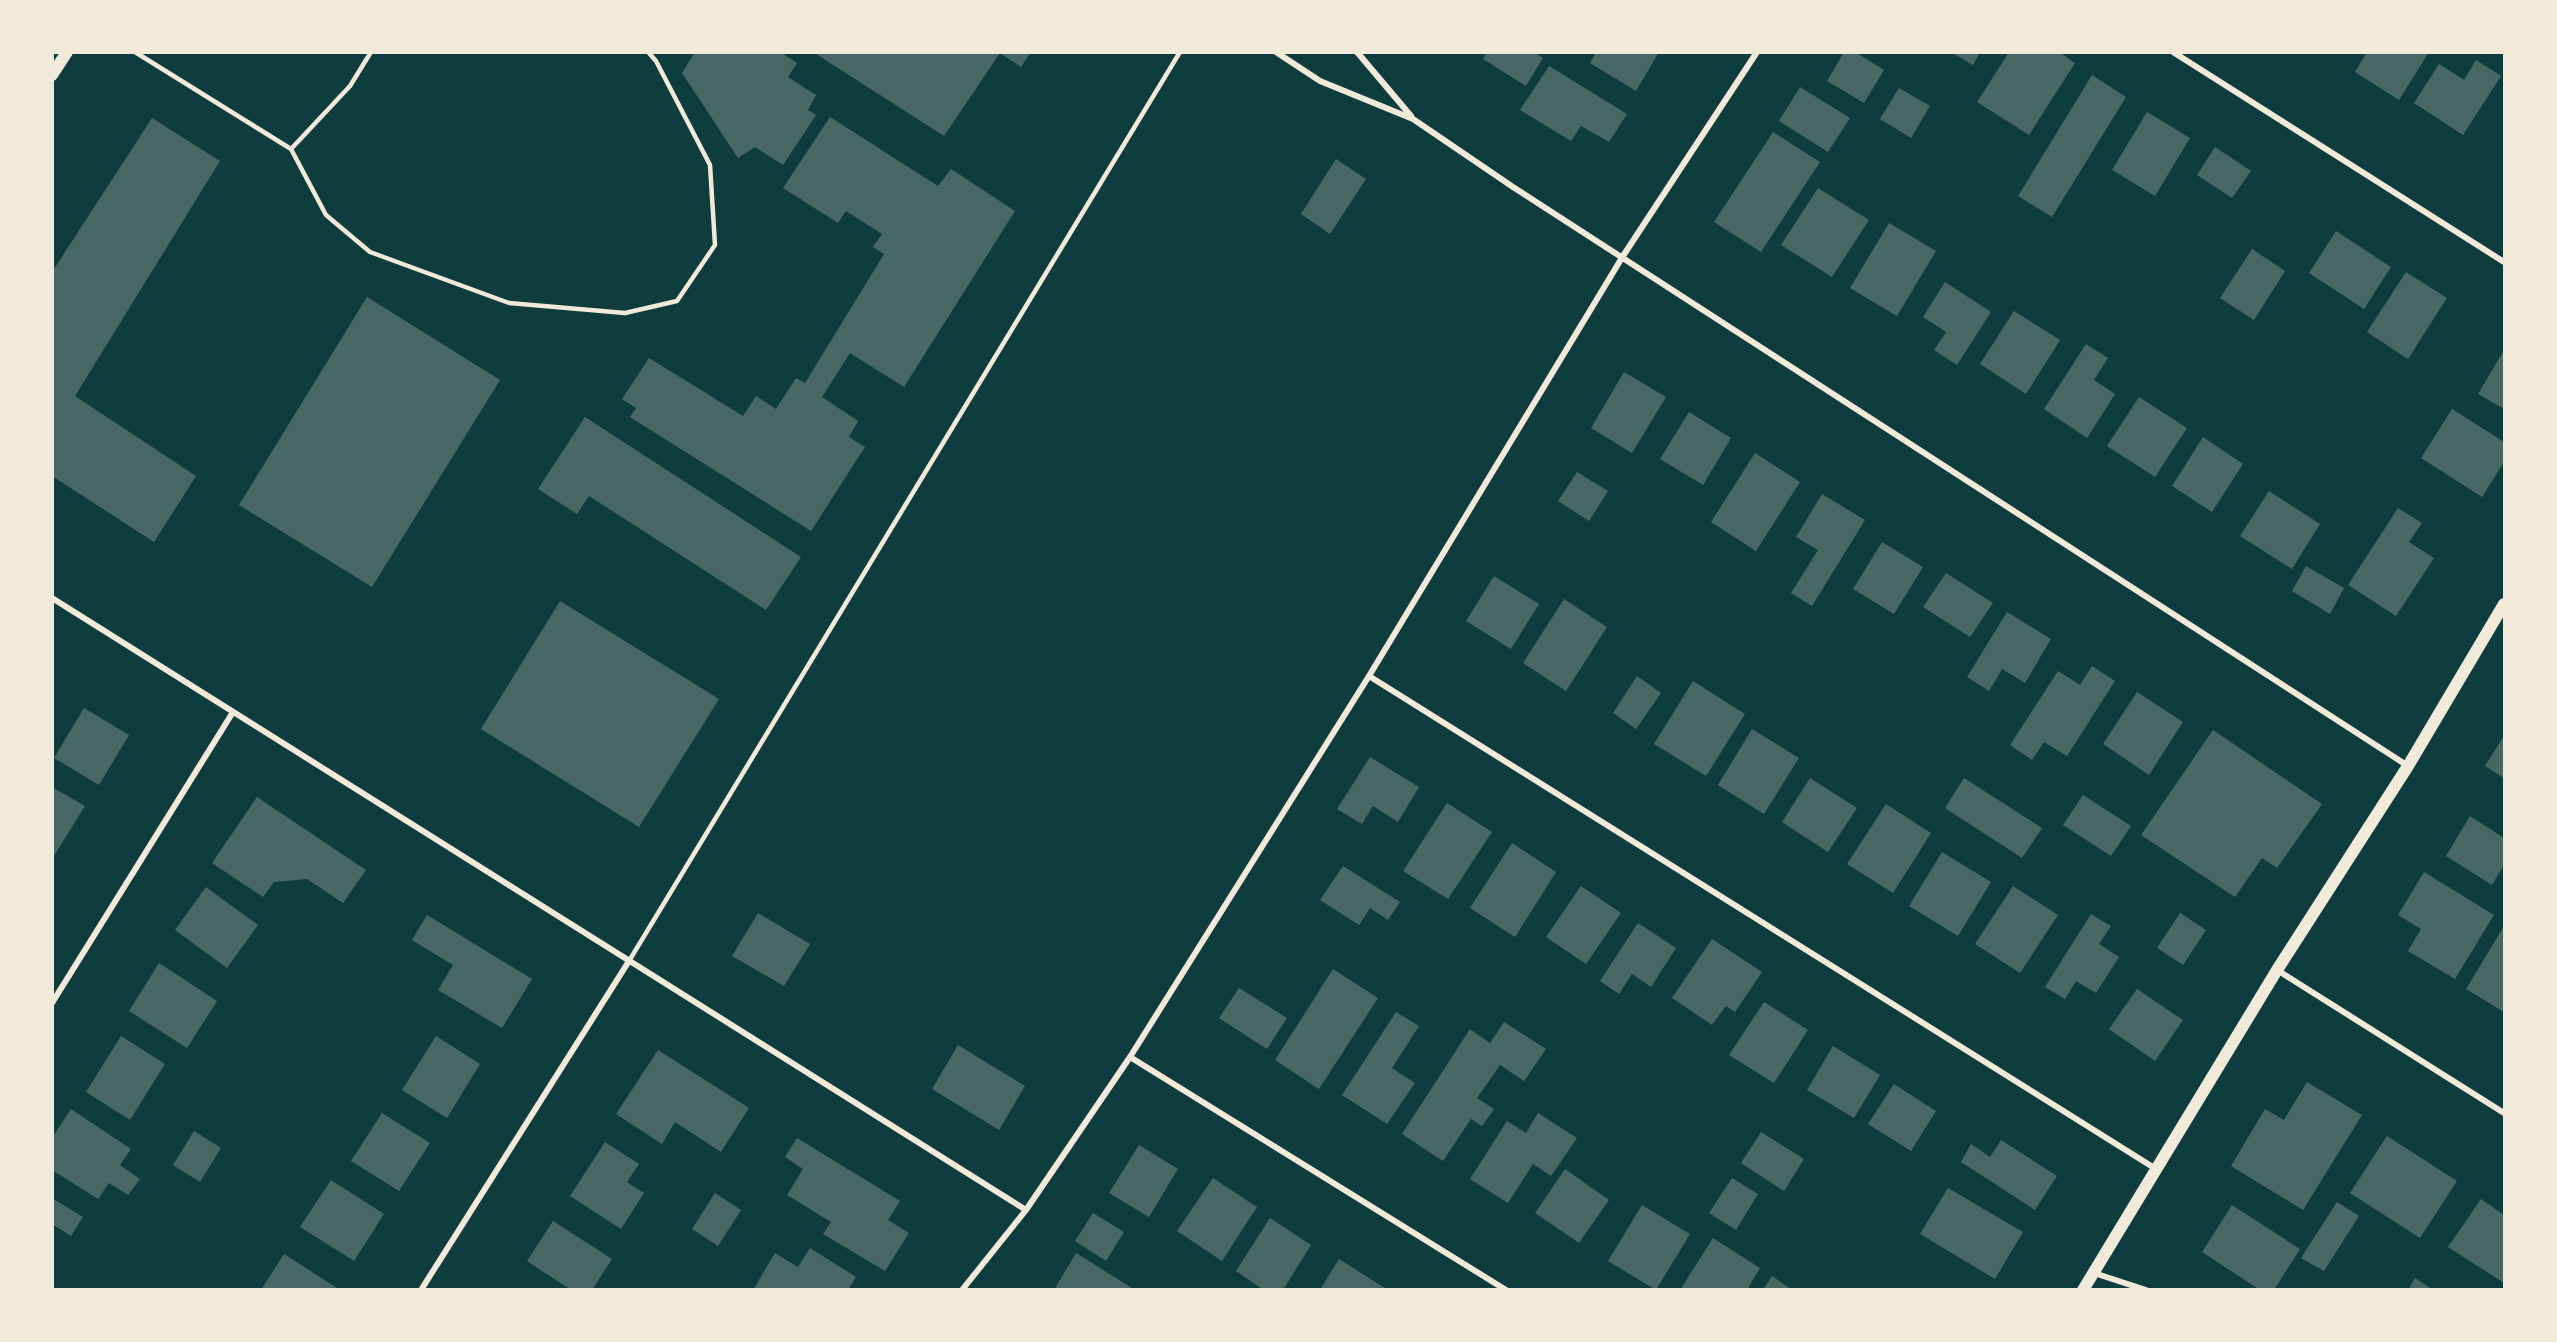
<!DOCTYPE html>
<html>
<head>
<meta charset="utf-8">
<style>
  body { margin:0 }
  #map { position:relative; width:2557px; height:1342px; overflow:hidden; background:#0f3d3e; font-family:Literata,serif }
  canvas { display:block }
  .frame { position:absolute; inset:0; border:54px solid #f1e9da; pointer-events:none }
</style>
</head>
<body>
<div id="map">
<canvas width="2557" height="1342"></canvas>
<div class="frame"></div>
</div>
<script>
const ctx = document.querySelector('canvas').getContext('2d');
ctx.lineJoin = 'round';
function paint(path, color) { ctx.fillStyle = color; ctx.fill(path, 'evenodd'); }
function stroke(path, color, width, dash) { ctx.strokeStyle = color; ctx.lineWidth = width; ctx.lineCap = dash ? 'butt' : 'round'; ctx.setLineDash(dash || []); ctx.stroke(path); }
paint(new Path2D(`
  M 695,52 L 780,52 L 797,63 L 788,77 L 816,95 L 808,110 L 816,115 L 783,165 L 755,147 L 738,158 L 682,73 Z
  M 813,52 L 1031,52 L 1021,67 L 1000,53 L 944,136 Z
  M 1487,52 L 1533,52 L 1543,58 L 1526,86 L 1483,59 Z
  M 1596,52 L 1659,52 L 1636,91 L 1590,63 Z
  M 1844,52 L 1855,52 L 1884,70 L 1864,103 L 1827,81 Z
  M 1951,52 L 1980,52 L 1973,65 Z
  M 2009,52 L 2059,52 L 2075,63 L 2029,135 L 1977,102 Z
  M 2367,52 L 2429,52 L 2399,100 L 2355,72 Z
  M 2476,60 L 2501,76 L 2463,135 L 2414,103 L 2439,64 L 2464,80 Z
  M 1549,66 L 1627,114 L 1609,142 L 1581,126 L 1571,141 L 1520,110 Z
  M 2092,75 L 2126,97 L 2052,217 L 2018,196 Z
  M 1800,87 L 1850,118 L 1828,152 L 1779,121 Z
  M 1899,88 L 1930,106 L 1911,138 L 1880,119 Z
  M 2147,112 L 2190,138 L 2155,196 L 2112,170 Z
  M 830,117 L 938,186 L 951,169 L 1015,211 L 904,387 L 850,353 L 822,397 L 858,421 L 849,437 L 865,447 L 811,531 L 630,417 L 636,408 L 622,399 L 649,358 L 743,416 L 756,396 L 776,409 L 796,378 L 805,383 L 884,254 L 873,247 L 882,234 L 846,211 L 838,223 L 783,188 Z
  M 152,118 L 220,161 L 75,396 L 196,476 L 154,542 L 52,476 L 52,272 Z
  M 1773,132 L 1820,162 L 1761,252 L 1714,222 Z
  M 2215,147 L 2251,171 L 2232,198 L 2197,175 Z
  M 1336,159 L 1366,179 L 1330,234 L 1301,214 Z
  M 1818,188 L 1869,220 L 1832,277 L 1781,245 Z
  M 1889,223 L 1936,251 L 1897,316 L 1850,288 Z
  M 2336,231 L 2391,267 L 2364,309 L 2309,273 Z
  M 2252,249 L 2285,271 L 2254,320 L 2220,298 Z
  M 2406,272 L 2447,298 L 2408,359 L 2367,332 Z
  M 1945,282 L 1991,312 L 1957,365 L 1934,350 L 1946,332 L 1923,317 Z
  M 367,297 L 500,380 L 372,587 L 239,505 Z
  M 2014,311 L 2060,340 L 2026,394 L 1980,364 Z
  M 2086,344 L 2108,358 L 2094,380 L 2115,394 L 2087,438 L 2044,409 Z
  M 2504,350 L 2504,409 L 2478,394 Z
  M 1624,372 L 1666,397 L 1632,453 L 1591,428 Z
  M 2139,397 L 2187,428 L 2155,477 L 2107,446 Z
  M 2452,409 L 2504,442 L 2504,462 L 2482,497 L 2421,458 Z
  M 1689,412 L 1731,438 L 1703,485 L 1660,459 Z
  M 585,417 L 801,557 L 766,610 L 589,496 L 577,514 L 538,489 Z
  M 2203,437 L 2243,464 L 2212,512 L 2172,486 Z
  M 1755,453 L 1800,482 L 1756,551 L 1711,522 Z
  M 1577,472 L 1608,491 L 1589,521 L 1558,501 Z
  M 2269,491 L 2320,524 L 2292,569 L 2240,536 Z
  M 1822,494 L 1865,520 L 1812,606 L 1791,593 L 1818,550 L 1796,537 Z
  M 2398,508 L 2422,523 L 2409,542 L 2434,558 L 2396,616 L 2348,585 Z
  M 1882,542 L 1923,567 L 1894,614 L 1853,589 Z
  M 2306,566 L 2344,588 L 2330,614 L 2292,591 Z
  M 1946,573 L 1993,603 L 1970,637 L 1923,607 Z
  M 1494,576 L 1539,604 L 1511,649 L 1466,621 Z
  M 1564,599 L 1607,627 L 1566,691 L 1523,663 Z
  M 560,601 L 719,699 L 639,827 L 481,729 Z
  M 2007,612 L 2051,639 L 2025,683 L 2002,669 L 1989,691 L 1967,677 Z
  M 2092,666 L 2115,681 L 2067,756 L 2044,742 L 2032,760 L 2010,745 L 2058,671 L 2080,685 Z
  M 1637,676 L 1661,693 L 1636,729 L 1613,713 Z
  M 1693,681 L 1745,714 L 1706,776 L 1654,744 Z
  M 2137,692 L 2183,722 L 2149,775 L 2103,744 Z
  M 84,708 L 129,735 L 99,785 L 54,758 Z
  M 1752,729 L 1799,758 L 1764,814 L 1718,785 Z
  M 2213,730 L 2322,804 L 2277,868 L 2262,858 L 2235,897 L 2141,835 Z
  M 2504,736 L 2504,778 L 2485,766 Z
  M 1370,757 L 1419,787 L 1398,822 L 1373,806 L 1362,824 L 1337,809 Z
  M 1810,778 L 1857,808 L 1828,852 L 1782,822 Z
  M 1964,778 L 2042,828 L 2022,858 L 1945,808 Z
  M 52,787 L 85,806 L 52,859 Z
  M 2083,795 L 2131,826 L 2111,856 L 2063,825 Z
  M 257,797 L 366,870 L 343,903 L 307,879 L 274,882 L 263,897 L 212,863 Z
  M 1447,803 L 1492,832 L 1448,899 L 1403,871 Z
  M 1886,804 L 1931,833 L 1893,893 L 1847,864 Z
  M 2470,816 L 2504,838 L 2504,865 L 2492,885 L 2446,856 Z
  M 1512,843 L 1556,872 L 1515,937 L 1470,908 Z
  M 1942,852 L 1991,882 L 1958,936 L 1909,906 Z
  M 1343,866 L 1400,902 L 1388,920 L 1370,908 L 1359,925 L 1320,900 Z
  M 2424,872 L 2494,915 L 2455,979 L 2408,951 L 2421,929 L 2398,915 Z
  M 1581,886 L 1621,913 L 1586,964 L 1546,937 Z
  M 2013,886 L 2058,915 L 2020,973 L 1975,944 Z
  M 206,887 L 258,925 L 227,968 L 175,930 Z
  M 758,913 L 810,944 L 784,986 L 732,956 Z
  M 2180,913 L 2206,930 L 2183,965 L 2157,948 Z
  M 2091,914 L 2111,926 L 2099,944 L 2119,957 L 2096,993 L 2076,981 L 2065,999 L 2045,987 Z
  M 427,915 L 532,979 L 502,1028 L 438,990 L 453,965 L 412,940 Z
  M 1638,923 L 1676,948 L 1651,987 L 1632,974 L 1619,994 L 1600,981 Z
  M 2504,926 L 2504,1012 L 2466,989 Z
  M 1712,939 L 1762,972 L 1735,1012 L 1726,1006 L 1712,1025 L 1672,998 Z
  M 159,963 L 217,1001 L 187,1048 L 129,1011 Z
  M 1333,969 L 1378,998 L 1319,1089 L 1275,1060 Z
  M 1239,988 L 1287,1018 L 1267,1049 L 1219,1018 Z
  M 2137,989 L 2183,1020 L 2155,1061 L 2109,1029 Z
  M 1764,1002 L 1808,1030 L 1774,1083 L 1729,1055 Z
  M 1396,1012 L 1419,1026 L 1392,1068 L 1415,1083 L 1387,1124 L 1342,1095 Z
  M 1504,1022 L 1546,1049 L 1524,1081 L 1500,1065 L 1477,1098 L 1494,1109 L 1482,1126 L 1471,1119 L 1443,1161 L 1402,1134 L 1470,1029 L 1490,1043 Z
  M 121,1036 L 165,1064 L 130,1120 L 86,1092 Z
  M 436,1036 L 480,1064 L 447,1118 L 402,1090 Z
  M 958,1045 L 1025,1086 L 999,1130 L 932,1089 Z
  M 1833,1046 L 1880,1075 L 1854,1118 L 1807,1090 Z
  M 658,1050 L 749,1108 L 721,1152 L 675,1122 L 662,1144 L 616,1114 Z
  M 2307,1082 L 2362,1115 L 2303,1210 L 2231,1166 L 2265,1109 L 2284,1120 Z
  M 1894,1084 L 1936,1111 L 1911,1151 L 1868,1124 Z
  M 71,1109 L 131,1149 L 120,1165 L 140,1179 L 128,1195 L 109,1183 L 98,1199 L 52,1170 L 52,1138 Z
  M 382,1113 L 430,1143 L 399,1191 L 351,1161 Z
  M 1538,1113 L 1577,1138 L 1551,1176 L 1533,1164 L 1508,1203 L 1470,1179 L 1507,1121 L 1526,1133 Z
  M 194,1131 L 221,1148 L 200,1182 L 173,1165 Z
  M 1761,1132 L 1804,1159 L 1784,1191 L 1741,1163 Z
  M 2387,1136 L 2457,1181 L 2420,1238 L 2350,1193 Z
  M 797,1138 L 900,1201 L 888,1220 L 909,1233 L 885,1271 L 823,1234 L 831,1222 L 787,1195 L 803,1169 L 785,1157 Z
  M 2001,1140 L 2057,1176 L 2035,1210 L 1961,1162 L 1971,1144 L 1990,1157 Z
  M 605,1142 L 639,1164 L 627,1182 L 644,1193 L 621,1229 L 570,1196 Z
  M 1139,1145 L 1178,1169 L 1149,1217 L 1109,1193 Z
  M 1565,1169 L 1609,1200 L 1579,1243 L 1535,1213 Z
  M 1213,1178 L 1257,1207 L 1222,1261 L 1177,1231 Z
  M 1732,1178 L 1758,1194 L 1736,1230 L 1709,1213 Z
  M 331,1180 L 384,1214 L 354,1261 L 300,1227 Z
  M 1948,1188 L 2023,1232 L 1995,1279 L 1920,1234 Z
  M 715,1193 L 741,1210 L 718,1246 L 692,1229 Z
  M 52,1198 L 83,1217 L 71,1236 L 52,1224 Z
  M 2481,1199 L 2504,1215 L 2504,1283 L 2448,1247 Z
  M 2337,1202 L 2359,1216 L 2324,1271 L 2301,1258 Z
  M 1642,1205 L 1690,1234 L 1656,1290 L 1608,1261 Z
  M 2232,1205 L 2300,1249 L 2274,1290 L 2260,1290 L 2202,1252 Z
  M 1093,1213 L 1124,1232 L 1106,1261 L 1075,1241 Z
  M 1270,1218 L 1311,1245 L 1283,1290 L 1264,1290 L 1236,1271 Z
  M 553,1221 L 612,1259 L 592,1290 L 571,1290 L 527,1261 Z
  M 1713,1238 L 1760,1268 L 1747,1290 L 1680,1290 Z
  M 810,1248 L 856,1277 L 848,1290 L 753,1290 L 775,1253 L 798,1267 Z
  M 1076,1253 L 1135,1290 L 1054,1290 Z
  M 284,1254 L 337,1288 L 336,1290 L 261,1290 Z
  M 1339,1259 L 1388,1290 L 1320,1290 Z
  M 1772,1276 L 1792,1290 L 1763,1290 Z
  M 2415,1278 L 2433,1290 L 2408,1290 Z`), '#486865');
stroke(new Path2D(`
  M 135,52 L 291,149 L 326,215 L 370,252 L 509,303 L 625,313 L 677,301 L 715,245 L 710,165 L 656,61 L 648,52
  M 291,149 L 350,86 L 371,52
  M 629,961 L 1180,52`), '#f1e9da', 4.5);
stroke(new Path2D(`
  M 1276,52 L 1320,81 L 1413,119 L 1513,187 L 2408,766
  M 1357,52 L 1411,116
  M 2173,52 L 2504,262
  M 52,598 L 1026,1210
  M 1369,676 L 2156,1169
  M 2277,970 L 2504,1113
  M 52,1003 L 233,712
  M 1130,1057 L 1506,1290
  M 2094,1273 L 2146,1290
  M 421,1290 L 629,961
  M 962,1290 L 1026,1210 L 1130,1057 L 1369,676 L 1623,256 L 1757,52`), '#f1e9da', 6);
stroke(new Path2D(`
  M 52,75 L 67,52
  M 2083,1290 L 2277,970 L 2408,766 L 2504,604`), '#f1e9da', 12);
</script>
</body>
</html>
